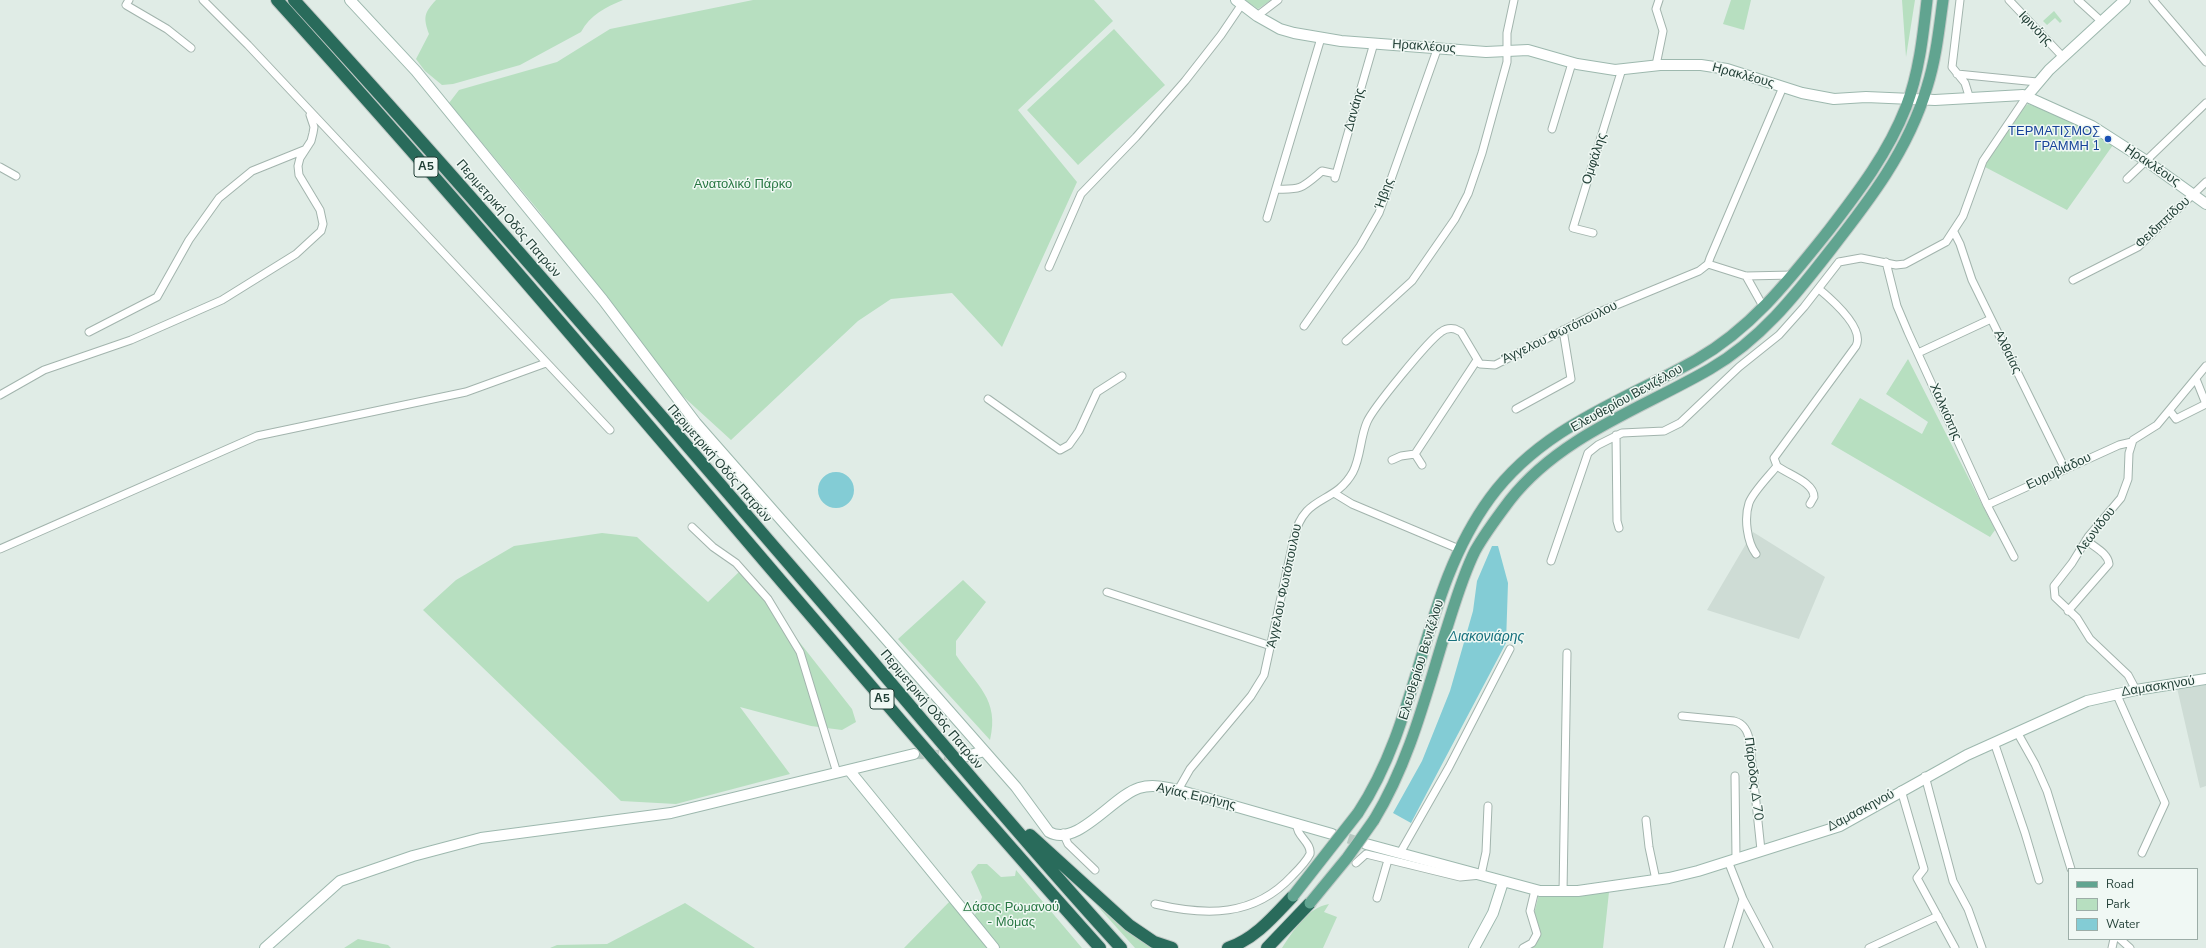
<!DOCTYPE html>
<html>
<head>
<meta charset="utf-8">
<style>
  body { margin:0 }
  #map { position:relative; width:2206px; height:948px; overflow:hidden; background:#e0ece6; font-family:"Nunito Sans",sans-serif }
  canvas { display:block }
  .legend { position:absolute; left:2068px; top:868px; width:130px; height:72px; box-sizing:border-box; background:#f0f8f4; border:1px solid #9cada7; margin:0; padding:5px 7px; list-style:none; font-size:12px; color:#1f3d34 }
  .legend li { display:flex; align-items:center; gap:8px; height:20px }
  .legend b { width:20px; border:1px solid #9cada7 }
</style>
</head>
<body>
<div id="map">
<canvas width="2206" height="948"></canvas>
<ul class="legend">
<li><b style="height:5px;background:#61a490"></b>Road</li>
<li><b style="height:11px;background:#b7dfc0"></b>Park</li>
<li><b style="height:11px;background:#83ccd5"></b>Water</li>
</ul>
</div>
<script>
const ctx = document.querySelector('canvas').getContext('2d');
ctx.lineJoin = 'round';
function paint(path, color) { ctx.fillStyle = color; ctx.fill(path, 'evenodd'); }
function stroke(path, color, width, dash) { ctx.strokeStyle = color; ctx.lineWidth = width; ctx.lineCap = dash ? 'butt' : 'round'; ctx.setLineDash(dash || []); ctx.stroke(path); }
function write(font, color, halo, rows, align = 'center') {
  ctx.font = font + ' "Nunito Sans",sans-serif'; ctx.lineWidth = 3; ctx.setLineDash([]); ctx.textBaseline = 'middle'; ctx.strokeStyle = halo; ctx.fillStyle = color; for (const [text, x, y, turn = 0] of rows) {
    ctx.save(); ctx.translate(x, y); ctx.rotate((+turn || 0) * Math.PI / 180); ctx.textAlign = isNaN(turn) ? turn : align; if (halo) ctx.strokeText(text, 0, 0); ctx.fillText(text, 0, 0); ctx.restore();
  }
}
paint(new Path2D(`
  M 1753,532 L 1825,577 L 1799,639 L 1707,610 Z
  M 2206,685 L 2206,786 L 2200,788 L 2177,688 Z`), '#cedcd5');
paint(new Path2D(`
  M 436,0 L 623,0 C 606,7 590,15 581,32 L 520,65 L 453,84 L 442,85 L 425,71 L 416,59 L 429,34 C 423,17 424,13 436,0 Z
  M 753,0 L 1094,0 L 1113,21 L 1018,110 L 1077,182 L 1002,347 L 952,293 L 891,299 L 858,321 L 731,440 L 674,388 L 538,210 L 449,103 L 459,90 L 557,62 L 610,29 Z
  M 1245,0 L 1271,0 L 1258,9 Z
  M 1731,0 L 1751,0 L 1744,30 L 1723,24 Z
  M 1902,0 L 1915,0 L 1906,57 Z
  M 2054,11 L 2062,21 L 2060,23 L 2055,18 L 2047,25 L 2043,21 Z
  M 1114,29 L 1165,85 L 1078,165 L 1027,110 Z
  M 2028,104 C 2059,114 2086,128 2113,145 L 2067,210 L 1985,167 L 1990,155 L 2023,108 Z
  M 1908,359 L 1995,530 L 1990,537 L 1831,444 L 1860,398 L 1922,434 L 1928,422 L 1886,394 Z
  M 602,533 L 637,537 L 708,602 L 742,569 L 852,709 L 856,722 L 842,730 L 811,726 L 740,707 L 790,774 L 676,804 L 621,801 L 423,610 L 456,580 L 514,546 Z
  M 963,580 L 986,602 L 956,641 L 956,655 C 976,685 1000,699 990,740 L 898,639 Z
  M 978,864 L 987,864 L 1001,877 L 1015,876 L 1016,870 L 1082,948 L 904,948 L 951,900 L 968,922 L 977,912 L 982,897 L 971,872 Z
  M 1084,891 L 1130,933 L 1154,948 L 1135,948 Z
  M 1609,892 L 1603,948 L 1528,948 L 1532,945 L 1535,910 L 1539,894 Z
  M 685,903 L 755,948 L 550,948 L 557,945 L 607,944 Z
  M 1329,904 L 1324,912 L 1337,917 L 1323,948 L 1282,948 C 1294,930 1307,908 1329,904 Z
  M 358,939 L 388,945 L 391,948 L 344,948 Z`), '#b7dfc0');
paint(new Path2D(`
  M818 490a18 18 0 1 1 36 0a18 18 0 1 1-36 0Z
  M 1492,546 L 1498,546 L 1508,583 L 1506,643 L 1411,823 L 1393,813 L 1422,761 L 1450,691 L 1473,611 L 1477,581 Z`), '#83ccd5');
stroke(new Path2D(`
  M 914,754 L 967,756
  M 1334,834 L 1366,844`), '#b9c9c2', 10, [10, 5]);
const street = new Path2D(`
  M 129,0 L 126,5 L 167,29 L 191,48
  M 203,0 L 248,45 L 610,430
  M 1960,0 L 1952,67 L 1965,83 L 1969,96
  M 2009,0 L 2063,57
  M 2078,0 L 2101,21
  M 2153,0 L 2206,62
  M 1257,16 L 1278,0
  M 1656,65 L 1663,31 L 1656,9 L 1659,0
  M 1957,74 L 2037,82
  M 1552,129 L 1572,63
  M 0,167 L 16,176
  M 1335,178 L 1374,43
  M 2127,179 L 2206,103
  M 1276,189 C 1302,190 1302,188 1322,171 L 1336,174
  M 1267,218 L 1321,38
  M 1954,232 L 1960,244 L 1972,280 L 2065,469
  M 1593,233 L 1573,228 L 1622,69
  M 1839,262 L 1861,258 L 1896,265 L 1905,264 L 1946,242 L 1963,216 L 1983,161 L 2027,96
  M 1886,262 L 1897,306 L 1908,332 L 1987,505 L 2014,557
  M 1708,264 L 1746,276 L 1793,275
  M 1049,267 L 1081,194 L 1136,137 L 1185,81 L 1221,35 L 1242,4
  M 1746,276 L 1764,308
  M 2073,280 L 2138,247 L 2206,182
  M 1304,326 L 1360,246 L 1379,213 L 1438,47
  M 89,332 L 157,297 L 189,240 L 219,198 L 252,171 L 304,150
  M 1346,341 L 1412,281 L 1455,219 L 1468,194 L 1482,153 L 1507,62 L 1507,33 L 1514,0
  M 1918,353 L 1991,319
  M 0,395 L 44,370 L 131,340 L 222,300 L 296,254 L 321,231 L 323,224 L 320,210 L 299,175 L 298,166 L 300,158 L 311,141 L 313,133 L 314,127 L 310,115
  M 988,399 L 1060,450 L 1069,445 L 1079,431 L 1097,392 L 1122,376
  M 1516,409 L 1571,379 L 1563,330
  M 2170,411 L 2176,419 L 2206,404 L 2196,379
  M 1616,435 L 1617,521 L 1619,528
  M 1415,454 L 1477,360
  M 1415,454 L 1422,465
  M 1392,460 L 1401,456 L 1415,454
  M 1334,493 L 1352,504 L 1459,549
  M 1810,504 L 1814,497 C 1814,482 1787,474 1777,466 L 1774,458 L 1856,346 C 1865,328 1831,299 1819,289
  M 1987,505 L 2119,445 L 2132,442
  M 692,527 L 713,547 L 736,563 L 768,599 L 800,652 L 837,773
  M 0,549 L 257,436 L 466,392 L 546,363
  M 1756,554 C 1747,542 1744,518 1749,503 C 1753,492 1769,476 1777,466
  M 1551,561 L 1588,453 L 1598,445 L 1622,433 L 1664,431 L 1680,423 L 1739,367 L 1779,335 L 1804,307 L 1839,262
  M 1107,592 L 1271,646
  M 2068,611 L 2109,564 C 2108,553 2094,547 2086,540
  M 2136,690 L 2128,675 L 2090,639 L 2077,618 L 2055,597 L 2054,586 L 2072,563 L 2088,537 L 2121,498 L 2128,479 L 2129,453 L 2133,440 L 2157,425 L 2206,366
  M 2116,693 L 2165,803 L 2142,853
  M 1682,716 L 1734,721 C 1746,724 1749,734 1750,745 L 1761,850
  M 2017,732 L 2035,764 L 2047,791 L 2071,869
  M 1994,742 L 2025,833 L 2039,880
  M 1735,776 L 1736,858
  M 1925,776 L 1953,881 L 1968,909 L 1982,948
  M 1178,790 L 1190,769 L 1251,696 L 1264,675 L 1294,538 C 1304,493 1334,506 1353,472 C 1361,456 1360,438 1367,422 C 1373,408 1428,341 1441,332 C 1445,329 1450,328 1455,329 L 1461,332 L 1480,364 L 1495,365 L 1597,313 L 1699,271 L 1708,264 L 1710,258 L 1783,87
  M 1901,790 L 1924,869 L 1917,878 L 1955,948
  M 1646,820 L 1649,847 L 1656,880
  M 1063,833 L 1068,844 L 1095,870
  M 1400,853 L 1449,767 L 1510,649
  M 1728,861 L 1743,899 L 1728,948
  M 1356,863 L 1366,854 L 1460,877 L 1481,875 L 1486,852 L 1488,806
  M 1563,892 L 1567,653
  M 1377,898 L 1388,860
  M 1743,899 L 1769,948
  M 1155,904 C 1206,916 1254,917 1292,876 C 1299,869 1306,862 1310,854 C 1312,842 1295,836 1297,823
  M 2120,939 L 2130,948
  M 1523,948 L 1532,943 L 1537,934 L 1530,911 L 1535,890
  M 1869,948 L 1938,916
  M 2112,948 L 2114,939`);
const secondary = new Path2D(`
  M 350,0 L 416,71 L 527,207 L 603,300 L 696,423 L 1016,787 L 1049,832 C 1077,848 1113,796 1139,788 C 1152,784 1165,787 1178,790 L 1332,834
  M 1236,0 L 1257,16 L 1280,29 L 1294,33 L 1341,41 L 1486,52 L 1528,50 L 1577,64 L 1615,70 L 1660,65 L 1701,65 L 1727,69 L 1802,93 L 1834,99 L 1866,97 L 1935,100 L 2023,95 L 2092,126 L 2145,160 L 2206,204
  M 2027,96 L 2049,70 L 2125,0
  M 967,756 L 984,751
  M 849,770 L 994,948
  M 1366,844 L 1540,891 L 1578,891 L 1669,878 L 1698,871 L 1840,826 L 1967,755 L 2087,701 L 2136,690 L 2206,679
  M 265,948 L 340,881 L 413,856 L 481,838 L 671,813 L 914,754
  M 1474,948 L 1493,913 L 1503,882`);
const primary = new Path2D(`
  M 1358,813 C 1422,716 1421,592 1490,498 C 1542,427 1623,401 1696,360 C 1752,328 1789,280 1829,230 C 1859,191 1888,153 1906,107 C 1919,73 1923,36 1927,0
  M 1374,820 C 1408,764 1424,702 1443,640 C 1453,610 1461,579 1475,551 C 1485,533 1498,516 1510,500 C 1560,436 1643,408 1710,369 C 1760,340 1794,297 1829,252 C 1869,201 1908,151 1927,87 C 1936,59 1939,29 1943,0`);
const highway = new Path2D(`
  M 277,0 C 558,310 821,636 1100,948
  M 294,0 C 486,210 671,427 856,642 C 944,745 1030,849 1121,948
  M 1030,835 L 1129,925 L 1154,942 L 1172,948
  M 1228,948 C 1255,939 1274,916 1293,896
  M 1267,948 L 1310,903`);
stroke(street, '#a2b4ad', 9);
stroke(secondary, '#9db8ae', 12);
stroke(primary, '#c0c9c6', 13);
stroke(highway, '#c0c9c6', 14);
stroke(street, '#fff', 7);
stroke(secondary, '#fff', 10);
stroke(primary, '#61a490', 11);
stroke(highway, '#296b5b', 12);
const primaryBridge = new Path2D(`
  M 1293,896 L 1358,813
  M 1310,903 L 1347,858 L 1374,820`);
stroke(primaryBridge, '#c0c9c6', 13, []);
stroke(primaryBridge, '#61a490', 11);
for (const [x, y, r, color] of [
  [2108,139,4,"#1a4fb4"]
]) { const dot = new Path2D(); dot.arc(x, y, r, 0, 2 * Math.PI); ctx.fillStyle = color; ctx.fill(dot); stroke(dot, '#f0f8f4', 1.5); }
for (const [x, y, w] of [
  [426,167,24],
  [882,699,24]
]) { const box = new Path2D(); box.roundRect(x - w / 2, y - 10, w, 20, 3); ctx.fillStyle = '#f0f8f4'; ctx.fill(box); stroke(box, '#1f3d34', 1); }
write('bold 12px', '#1f3d34', null, [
  ["Α5",426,167],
  ["Α5",882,699]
]);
write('13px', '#1f3d34', '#f0f8f4', [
  ["Ιφινόης",2035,29,46],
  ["Ηρακλέους",1424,47,4],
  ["Ηρακλέους",1743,76,15],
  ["Δανάης",1355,110,-74],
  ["Ομφάλης",1595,159,-72],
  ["Ηρακλέους",2152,166,34],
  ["Ήβης",1385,194,-70],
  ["Περιμετρική Οδός Πατρών",508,219,49],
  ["Φειδιππίδου",2163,223,-43],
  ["Άγγελου Φωτόπουλου",1560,333,-26],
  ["Αλθαίας",2007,352,64],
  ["Ελευθερίου Βενιζέλου",1627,399,-29],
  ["Χαλκιόπης",1945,412,66],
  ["Περιμετρική Οδός Πατρών",719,464,49],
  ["Ευρυβιάδου",2059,472,-25],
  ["Λεωνίδου",2096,531,-52],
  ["Άγγελου Φωτόπουλου",1285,586,-78],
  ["Ελευθερίου Βενιζέλου",1422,660,-73],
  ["Δαμασκηνού",2158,687,-9],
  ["Περιμετρική Οδός Πατρών",931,710,50],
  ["Πάροδος Δ 70",1753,779,83],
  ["Αγίας Ειρήνης",1196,797,13],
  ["Δαμασκηνού",1861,811,-28]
]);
write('13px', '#164399', '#f0f8f4', [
  ["ΤΕΡΜΑΤΙΣΜΟΣ",2100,132],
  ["ΓΡΑΜΜΗ 1",2100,147]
], 'right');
write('13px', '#277742', '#f0f8f4', [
  ["Ανατολικό Πάρκο",743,185],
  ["Δάσος Ρωμανού",1011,908],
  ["- Μόμας",1011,923]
]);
write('italic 14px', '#16707d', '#f0f8f4', [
  ["Διακονιάρης",1486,638]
]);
</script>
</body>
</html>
